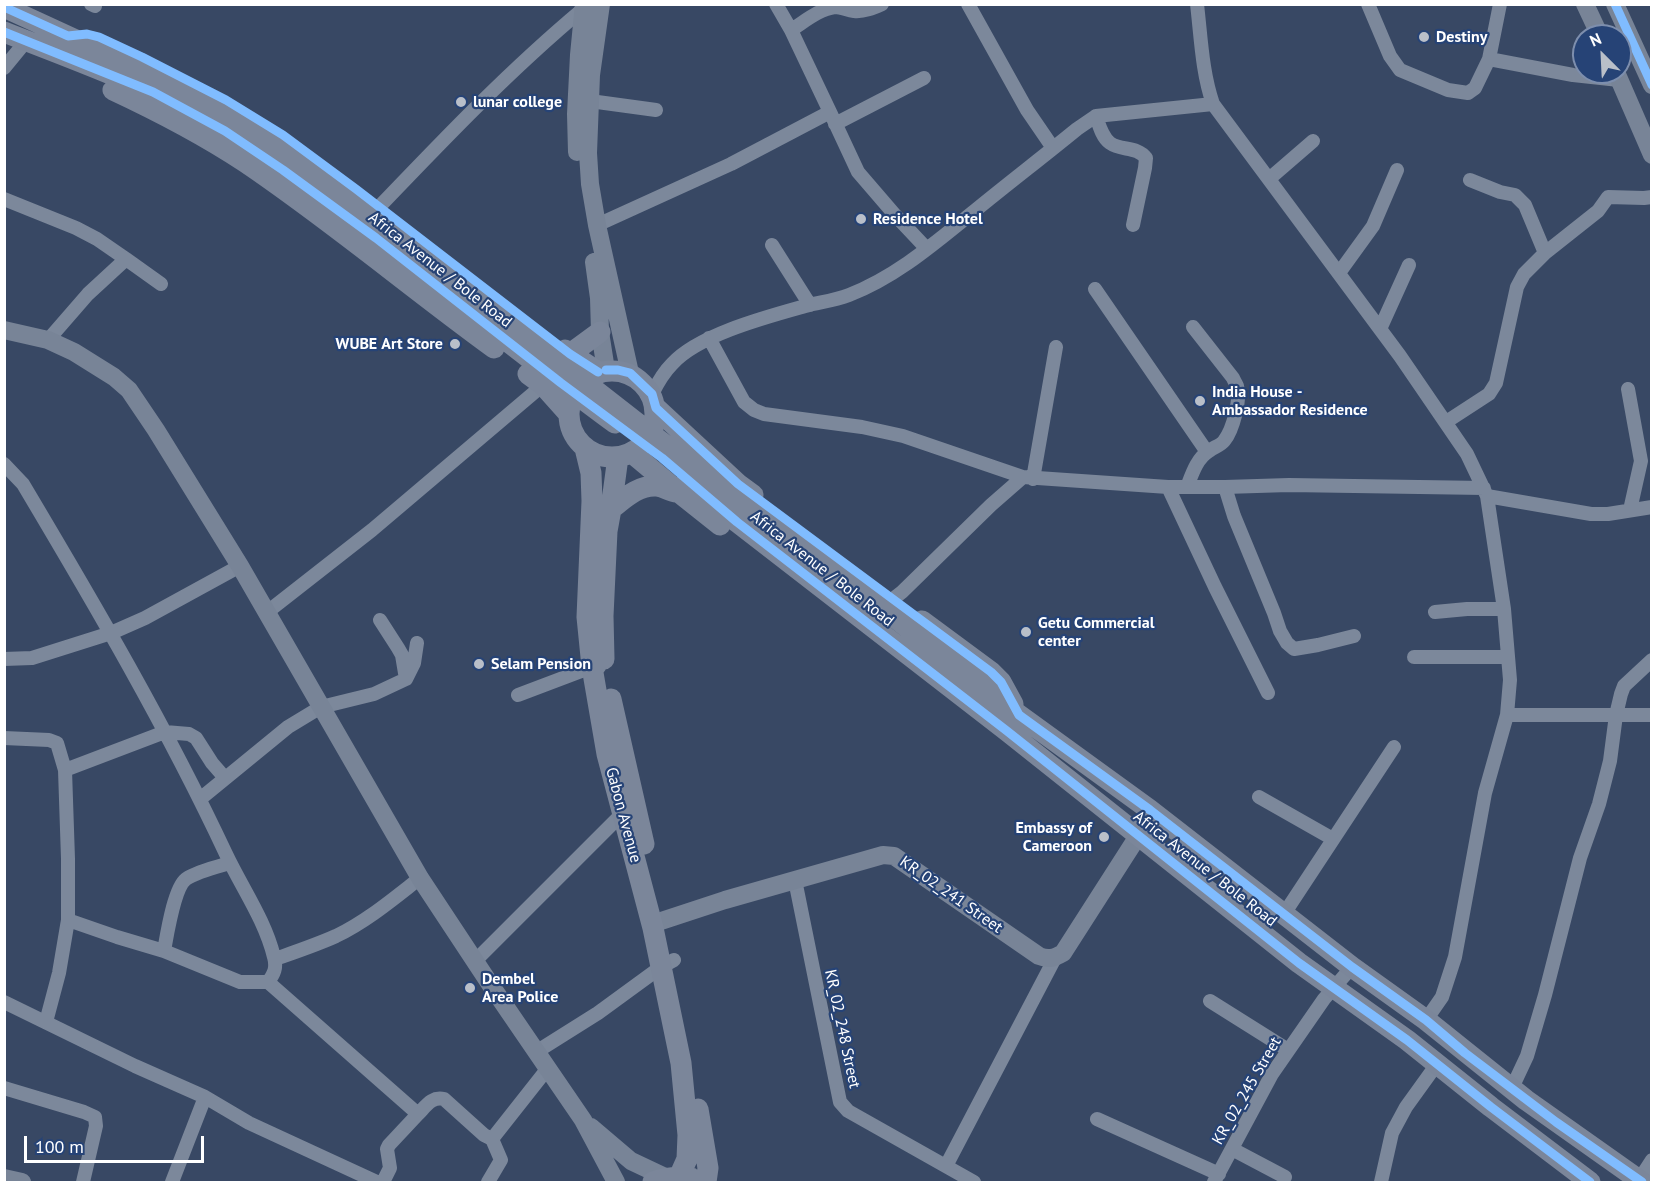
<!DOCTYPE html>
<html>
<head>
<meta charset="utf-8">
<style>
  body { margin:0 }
  #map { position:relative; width:1656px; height:1187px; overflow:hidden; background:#384864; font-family:"PT Sans",sans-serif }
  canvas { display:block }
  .frame { position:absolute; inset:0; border:6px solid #fff; pointer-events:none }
  .north { position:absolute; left:1572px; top:24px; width:60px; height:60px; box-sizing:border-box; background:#264376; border:2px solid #7d8ead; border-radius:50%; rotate:336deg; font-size:16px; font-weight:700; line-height:24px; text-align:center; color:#fff }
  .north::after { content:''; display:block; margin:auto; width:21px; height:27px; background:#b9bfc9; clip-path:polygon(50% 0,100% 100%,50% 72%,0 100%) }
  .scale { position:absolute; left:24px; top:1136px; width:180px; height:27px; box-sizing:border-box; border:3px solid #fff; border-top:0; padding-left:8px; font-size:18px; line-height:21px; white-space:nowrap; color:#fff; -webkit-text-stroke:4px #264376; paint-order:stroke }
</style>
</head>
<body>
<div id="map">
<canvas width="1656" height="1187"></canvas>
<div class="frame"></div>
<div class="north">N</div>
<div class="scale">100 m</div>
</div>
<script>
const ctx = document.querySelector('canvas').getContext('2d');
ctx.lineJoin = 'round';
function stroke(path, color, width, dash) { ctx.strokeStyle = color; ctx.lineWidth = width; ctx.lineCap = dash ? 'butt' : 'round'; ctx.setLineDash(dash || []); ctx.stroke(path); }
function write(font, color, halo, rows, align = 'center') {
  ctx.font = font + ' "PT Sans",sans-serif'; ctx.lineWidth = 4.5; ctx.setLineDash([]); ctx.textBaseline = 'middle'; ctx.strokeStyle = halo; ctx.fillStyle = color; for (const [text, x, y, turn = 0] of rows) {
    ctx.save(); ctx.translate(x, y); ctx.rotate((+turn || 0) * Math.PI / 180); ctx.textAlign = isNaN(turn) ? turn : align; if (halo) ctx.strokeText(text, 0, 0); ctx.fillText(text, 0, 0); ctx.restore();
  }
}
stroke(new Path2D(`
  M 91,4 L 95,6
  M 776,4 L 791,30 L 830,112
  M 968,4 L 1027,110 L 1053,148
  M 1197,4 C 1201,38 1202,72 1213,104 L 1400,356 L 1467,454 L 1487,496 L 1504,609 L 1510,680 L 1507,715 L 1485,793 L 1455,957 L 1442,997 L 1426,1020
  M 1368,4 L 1390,56 L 1400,70 L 1448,90 L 1468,93 L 1475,88 L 1489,59 L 1500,4
  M 791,30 C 804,22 819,9 835,7 C 841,7 847,10 854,11 C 864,12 873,8 882,4
  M 1489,59 L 1573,75 L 1619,80
  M 4,68 L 27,40
  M 590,101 L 656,110
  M 1096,116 C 1099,125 1102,137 1110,143 C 1121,151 1137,146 1146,158 L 1145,168 L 1133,225
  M 835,124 L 924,78
  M 1269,179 L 1313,141
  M 1470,180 L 1500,192 L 1515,195 L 1525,205 L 1545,253
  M 4,199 L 76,228 L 97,239 L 126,259 L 88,294 L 48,340
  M 379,207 C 445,138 510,70 583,9
  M 597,225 L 731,164 L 830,112 L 858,172 L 895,215 L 927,249
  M 772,245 L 810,305
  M 126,259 L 161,284
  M 1339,273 L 1373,226 L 1397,170
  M 1095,289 L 1207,452
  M 1380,329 L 1409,265
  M 709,338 L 744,402 L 754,410 L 764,414 L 862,427 L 903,436 L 1023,477
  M 1628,389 L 1641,461 L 1630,510
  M 652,394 C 657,384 664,372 672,364 C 699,334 770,316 809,305 C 822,302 836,300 849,295 C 898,276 937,241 977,209 C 1010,182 1044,156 1077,129 L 1096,116 L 1213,104
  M 1446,422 L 1489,394 L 1496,383 L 1517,287 L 1524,274 L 1545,253 L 1598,211 L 1608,197 L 1644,198 L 1652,197
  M 4,464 L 23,484 C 95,605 166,726 226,854 C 242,888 265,920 274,957 C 277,968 274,974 268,982
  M 1033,479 L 1056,347
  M 1168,487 L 1215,587 L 1268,693
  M 1187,487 C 1192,474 1197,458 1209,451 C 1214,447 1220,446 1224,441 C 1233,430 1241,399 1237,386 C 1236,383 1234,381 1233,378 L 1193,327
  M 1225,487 L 1234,516 L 1274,613 L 1280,631 L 1287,643 L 1294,649 L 1318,645 L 1354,636
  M 1487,496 L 1591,514 L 1608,514 L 1652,507
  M 893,599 L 902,592 L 991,505 L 1023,477 L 1168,487 L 1225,487 L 1289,485 L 1484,488
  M 1435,612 L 1467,609 L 1504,609
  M 266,613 L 372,530 L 543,385
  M 380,620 L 398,648 L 402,655 L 406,679
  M 1414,657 L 1508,657
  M 4,659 L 32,658 L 111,633 L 145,618 L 240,566
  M 518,695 L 592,667 L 599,667
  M 1507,715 L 1652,715
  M 4,738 L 49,740 L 57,743 L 65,770 L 68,859 L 68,920
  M 65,770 L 165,732 L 189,734 L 196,738 L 212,763 L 225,778
  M 1259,797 L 1333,839
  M 200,799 L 288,727 L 321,707 L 374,694 L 406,679 L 414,663 L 417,643
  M 795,880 L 840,1102 L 848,1111 L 974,1182
  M 1284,914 L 1394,747
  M 164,951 C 167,935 174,888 186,879 C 198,871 216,867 230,863
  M 275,959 C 295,952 316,945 336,936 C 367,921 393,899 420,878
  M 475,961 L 622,814
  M 1210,1001 L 1288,1050
  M 4,1002 L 135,1066 L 205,1097 L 249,1123 L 377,1182
  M 46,1022 L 59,973 L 68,920 L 117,937 L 164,951 L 240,982 L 268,982 L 418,1114 C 426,1106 432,1096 444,1099 L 484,1135 L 492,1139 L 548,1068
  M 536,1052 L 598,1013 L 661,967 L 674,960
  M 4,1088 L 84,1112 L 95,1117 L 96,1126 L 83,1182
  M 1512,1088 L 1527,1056 L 1545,995 L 1580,858 L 1599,804 L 1610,761 L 1616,715 L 1621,694 L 1624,686 L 1652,660
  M 1097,1119 L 1219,1174
  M 1232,1149 L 1285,1177
  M 946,1166 L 1055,958
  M 1639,1180 L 1652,1160
  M 172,1182 L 205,1097
  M 383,1182 L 390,1168 L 387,1149 L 389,1145 L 418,1114
  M 488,1182 L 501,1160 L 492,1139
  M 1214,1182 L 1272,1074 L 1324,999 L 1352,967
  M 1381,1182 L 1392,1133 L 1406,1107 L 1437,1064`), '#7c889b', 14);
stroke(new Path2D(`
  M 601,4 L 591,75 L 588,153 L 590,184 L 597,225 L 630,373
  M 1585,4 L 1600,36
  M 1615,4 L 1652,85
  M 1616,72 L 1652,155
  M 577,152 L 576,114 L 579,55 L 584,4
  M 594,262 L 599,298 L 600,332 L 606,370
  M 4,330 L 48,340 L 74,352 L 114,377 L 129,390 L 156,430 L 240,566 L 420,878 L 490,984 L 583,1120 L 616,1182
  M 652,924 L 725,900 L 883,855 L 894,856 L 1039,956 C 1049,960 1054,958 1063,953 L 1138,836
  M 591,1127 L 631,1161 L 667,1178
  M 4,1178 L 22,1182`), '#788497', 18);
stroke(new Path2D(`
  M 4,7 L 78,41 L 221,111 L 269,142 L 354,202 L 719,487 L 884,609 L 1019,715 L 1150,810 L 1352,967 L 1426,1020 L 1526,1100 L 1642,1182
  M 4,32 C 80,62 158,89 227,132 C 269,159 309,189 349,219 C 439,286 525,357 615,423
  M 113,90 C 158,111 204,135 245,162 C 331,220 410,287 494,348
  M 565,350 L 598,372
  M 570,354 L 600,332
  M569 414a43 43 0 1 1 86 0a43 43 0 1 1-86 0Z
  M 528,374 L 543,385 L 568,413
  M 656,408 L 738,484 L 753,495
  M 585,448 L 591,473 L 592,501 L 587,617 L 592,667 L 607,754 L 653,928 L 681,1063 L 688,1135 L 687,1159 L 679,1177
  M 632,453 L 681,494 L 720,525
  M 687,479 L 737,522 L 1007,731 L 1299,963 L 1407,1040 L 1491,1107 L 1590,1182
  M 611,509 C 624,499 638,485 656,486 C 662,486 669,491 675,492
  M 922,621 L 991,672 L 1001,682 L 1013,704
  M 604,659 L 603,616 L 607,531 L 611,509 L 618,457
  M 611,699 L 644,844
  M 698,1109 L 708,1168 L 706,1182
  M 653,1182 C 665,1177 678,1177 691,1178`), '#7b869a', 21);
stroke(new Path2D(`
  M 1615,4 L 1652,85
  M 4,7 L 68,36 L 87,34 L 99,37 L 142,57 L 226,100 L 283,135 L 356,189 L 570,354 L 598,372
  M 4,32 L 153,92 L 225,131 L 283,170 L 376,238 L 561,383 L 662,458 L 737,522 L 1007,731 L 1299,963 L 1407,1040 L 1491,1107 L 1590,1182
  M 606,370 L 618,370 L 630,373 L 652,394 L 656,408 L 738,484 L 991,672 L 1001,682 L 1019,715 L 1150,810 L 1352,967 L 1426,1020 L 1465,1053 L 1556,1122 L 1642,1182`), '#80bcff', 9);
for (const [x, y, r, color] of [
  [1424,37,6,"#b9bfc9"],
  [461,102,6,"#b9bfc9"],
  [861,219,6,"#b9bfc9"],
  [455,344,6,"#b9bfc9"],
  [1200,401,6,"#b9bfc9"],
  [1026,632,6,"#b9bfc9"],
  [479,664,6,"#b9bfc9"],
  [1104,837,6,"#b9bfc9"],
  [470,988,6,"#b9bfc9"]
]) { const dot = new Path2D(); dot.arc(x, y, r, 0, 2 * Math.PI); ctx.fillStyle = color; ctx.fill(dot); stroke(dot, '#264376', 2); }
write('bold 16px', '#fff', '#264376', [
  ["Destiny",1436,37],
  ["lunar college",473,102],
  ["Residence Hotel",873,219],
  ["WUBE Art Store",443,344,"right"],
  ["India House -",1212,392],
  ["Ambassador Residence",1212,410],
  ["Getu Commercial",1038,623],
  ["center",1038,641],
  ["Selam Pension",491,664],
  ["Embassy of",1092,828,"right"],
  ["Cameroon",1092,846,"right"],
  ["Dembel",482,979],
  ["Area Police",482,997]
], 'left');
write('16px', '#fff', '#264376', [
  ["Africa Avenue / Bole Road",440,270,38],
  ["Africa Avenue / Bole Road",822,569,38],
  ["Gabon Avenue",623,815,75],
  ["Africa Avenue / Bole Road",1205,869,38],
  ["KR_02_241 Street",951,895,35],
  ["KR_02_248 Street",842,1029,78],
  ["KR_02_245 Street",1247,1091,-60]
]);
</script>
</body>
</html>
